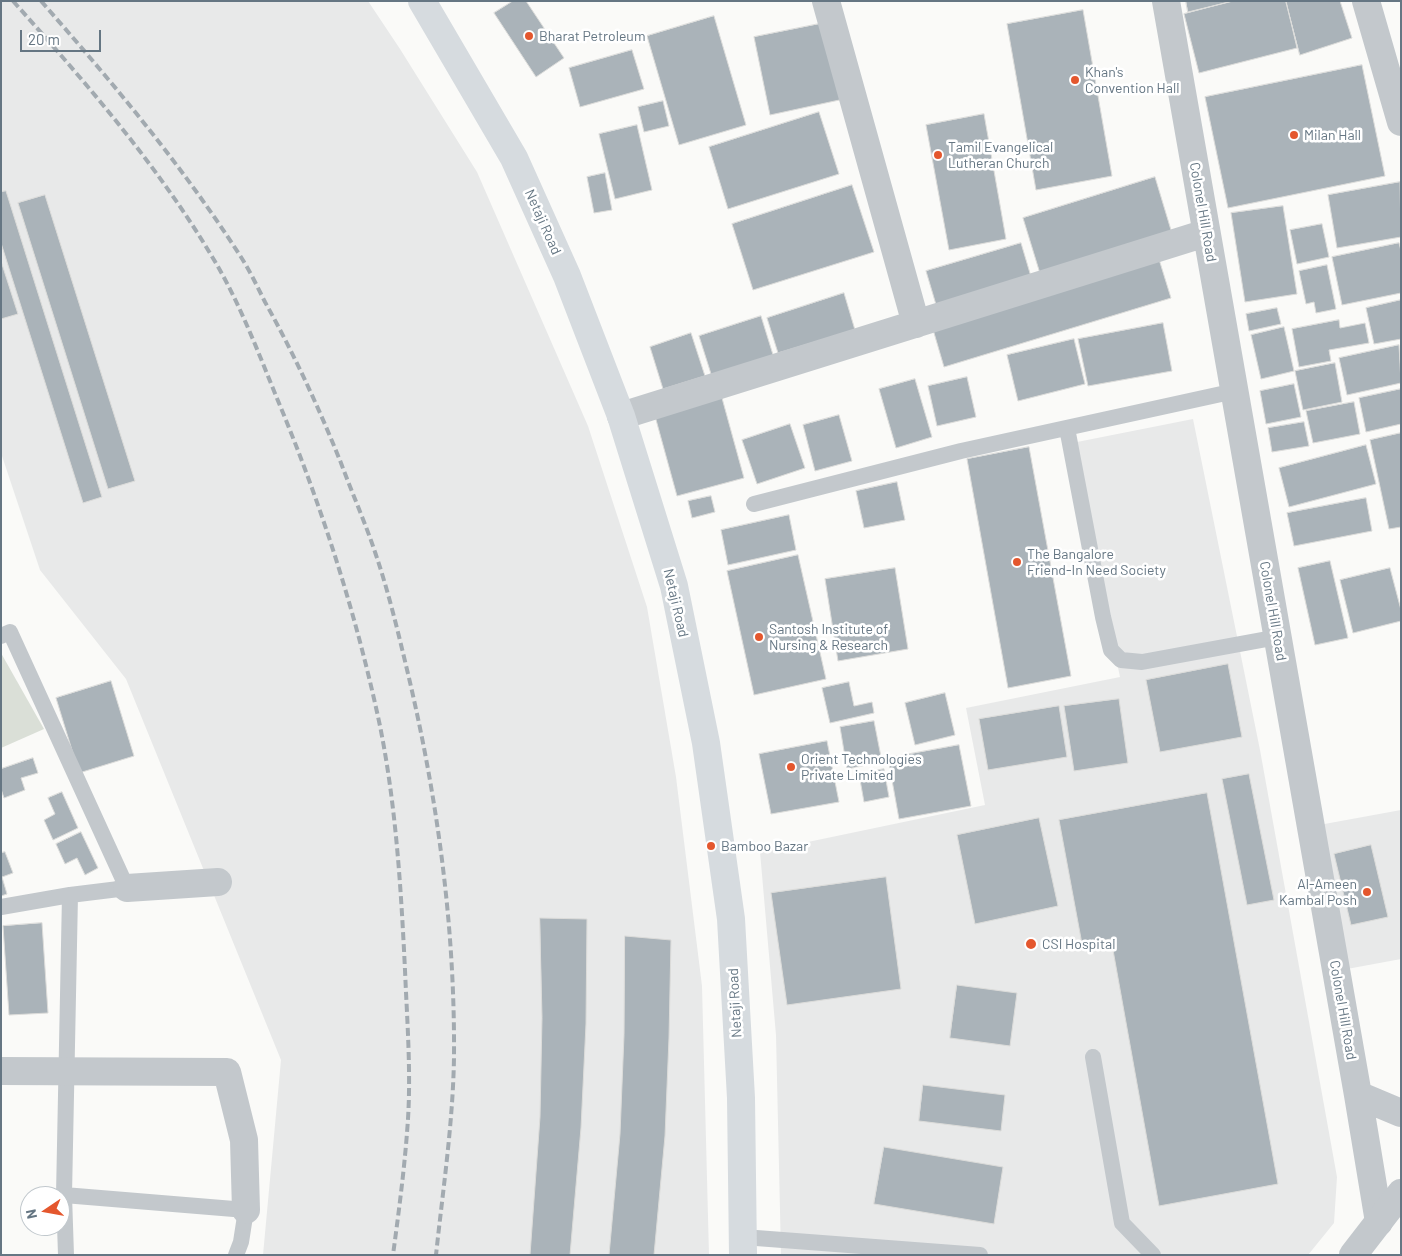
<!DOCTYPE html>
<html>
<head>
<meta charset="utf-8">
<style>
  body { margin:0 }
  #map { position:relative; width:1402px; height:1256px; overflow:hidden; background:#fafaf8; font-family:Barlow,sans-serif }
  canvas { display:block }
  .frame { position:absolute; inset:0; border:2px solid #657683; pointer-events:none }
  .north { position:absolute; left:20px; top:1186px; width:50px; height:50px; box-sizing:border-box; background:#fff; border:1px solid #c1c8cd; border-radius:50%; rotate:258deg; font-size:14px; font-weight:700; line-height:20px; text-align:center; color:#657683 }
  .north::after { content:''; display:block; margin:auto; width:18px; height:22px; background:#e4572e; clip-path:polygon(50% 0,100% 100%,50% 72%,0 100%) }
  .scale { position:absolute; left:20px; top:30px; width:81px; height:22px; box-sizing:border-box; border:2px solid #657683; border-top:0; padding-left:6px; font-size:15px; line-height:18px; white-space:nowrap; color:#657683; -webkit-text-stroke:4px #fff; paint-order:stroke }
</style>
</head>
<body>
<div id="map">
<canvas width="1402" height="1256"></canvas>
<div class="frame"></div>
<div class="north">N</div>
<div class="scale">20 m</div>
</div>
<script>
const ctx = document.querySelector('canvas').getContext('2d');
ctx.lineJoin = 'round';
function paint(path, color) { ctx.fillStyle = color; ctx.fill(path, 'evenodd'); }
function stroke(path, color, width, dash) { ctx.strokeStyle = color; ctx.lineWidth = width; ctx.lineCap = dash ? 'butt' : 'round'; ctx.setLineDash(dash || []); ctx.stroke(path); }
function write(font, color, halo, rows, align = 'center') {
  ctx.font = font + ' Barlow,sans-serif'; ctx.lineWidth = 5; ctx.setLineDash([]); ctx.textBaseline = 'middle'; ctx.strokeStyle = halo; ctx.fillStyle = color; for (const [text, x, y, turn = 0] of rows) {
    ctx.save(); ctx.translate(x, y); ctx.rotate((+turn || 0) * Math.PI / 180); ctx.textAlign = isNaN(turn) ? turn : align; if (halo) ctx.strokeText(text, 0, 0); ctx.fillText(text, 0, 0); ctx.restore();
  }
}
paint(new Path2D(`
  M 1,1 L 368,1 L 400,49 L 477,172 L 588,426 L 647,607 L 676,777 L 702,986 L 709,1255 L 263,1255 L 281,1060 L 126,679 L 40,570 L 1,453 Z
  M 1193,419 L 1260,750 L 1337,1177 L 1334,1223 L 1308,1255 L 781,1255 L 776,1035 L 760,852 L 985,805 L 966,708 L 1120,677 L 1072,443 Z
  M 1401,810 L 1401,959 L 1347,969 L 1319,825 Z`), '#e8e9e9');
paint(new Path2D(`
  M 1,653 L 44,729 L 1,748 Z`), '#dadfd7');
const building = new Path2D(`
  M 513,1 L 526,1 L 564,58 L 536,77 L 494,13 Z
  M 1186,1 L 1233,1 L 1188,12 Z
  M 1233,1 L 1286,1 L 1297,48 L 1199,73 L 1184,14 Z
  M 1286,1 L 1340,1 L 1352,38 L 1300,55 Z
  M 1083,10 L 1112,176 L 1036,190 L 1007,24 Z
  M 714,16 L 746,125 L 679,145 L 647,36 Z
  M 829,22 L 844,99 L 770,115 L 754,37 Z
  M 632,50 L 644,89 L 580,107 L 569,68 Z
  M 1362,65 L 1385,176 L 1228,208 L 1205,97 Z
  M 663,101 L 669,126 L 644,132 L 638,107 Z
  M 819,112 L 839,174 L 728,209 L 709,147 Z
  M 984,114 L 1006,239 L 949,250 L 926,125 Z
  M 637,125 L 652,190 L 615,199 L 599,134 Z
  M 605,173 L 612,210 L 594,213 L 587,177 Z
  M 1155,177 L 1174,240 L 1042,280 L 1023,218 Z
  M 1400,182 L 1401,237 L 1337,248 L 1328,195 Z
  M 852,185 L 874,252 L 753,290 L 732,224 Z
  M 6,191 L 102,497 L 83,503 L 1,243 L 1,192 Z
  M 45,195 L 135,481 L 108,489 L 18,203 Z
  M 1283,206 L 1297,294 L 1245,302 L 1231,213 Z
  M 1322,224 L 1329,257 L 1297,264 L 1290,230 Z
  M 1021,243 L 1032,280 L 937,308 L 926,271 Z
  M 1399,243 L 1401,251 L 1401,293 L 1342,305 L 1332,257 Z
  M 1158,256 L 1171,298 L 944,367 L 932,326 Z
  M 1,261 L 18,314 L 1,319 Z
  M 1327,265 L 1336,309 L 1316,313 L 1314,302 L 1306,304 L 1299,271 Z
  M 844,293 L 855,330 L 778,353 L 767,318 Z
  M 1401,300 L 1401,339 L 1374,344 L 1366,308 Z
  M 1277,308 L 1281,324 L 1249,331 L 1246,314 Z
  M 761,316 L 774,358 L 712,377 L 699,336 Z
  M 1339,320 L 1340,328 L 1365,323 L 1369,343 L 1329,350 L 1331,361 L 1299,367 L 1292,329 Z
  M 1163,323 L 1172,371 L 1088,386 L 1078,339 Z
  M 1284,327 L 1294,371 L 1261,379 L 1251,335 Z
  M 691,333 L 705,376 L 663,389 L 650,347 Z
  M 1074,339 L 1085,384 L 1018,401 L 1007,355 Z
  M 1399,345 L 1401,383 L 1347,395 L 1339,358 Z
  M 1335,363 L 1342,402 L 1303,410 L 1295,371 Z
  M 967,377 L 976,417 L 937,426 L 928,386 Z
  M 915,379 L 932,437 L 896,448 L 879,389 Z
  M 1294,384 L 1301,417 L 1266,424 L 1260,391 Z
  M 1401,389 L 1401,424 L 1366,432 L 1359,398 Z
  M 722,398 L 744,478 L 677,496 L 655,416 Z
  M 1354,402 L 1360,434 L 1313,443 L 1306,411 Z
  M 839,415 L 852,461 L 815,471 L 803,425 Z
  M 1304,422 L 1309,446 L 1272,452 L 1268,428 Z
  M 790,424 L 805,468 L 757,484 L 742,440 Z
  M 1401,433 L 1401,527 L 1389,529 L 1370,440 Z
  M 1366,445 L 1376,484 L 1289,507 L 1279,468 Z
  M 1029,447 L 1071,676 L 1008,688 L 967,459 Z
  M 897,482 L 905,520 L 864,528 L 856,491 Z
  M 711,496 L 715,512 L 692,518 L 688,501 Z
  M 1366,498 L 1372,531 L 1294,546 L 1287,513 Z
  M 789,515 L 796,550 L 728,565 L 721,530 Z
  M 798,555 L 826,679 L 754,695 L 727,571 Z
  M 1330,561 L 1348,638 L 1315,645 L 1298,568 Z
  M 895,568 L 908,649 L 838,661 L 825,579 Z
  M 1390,568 L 1401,610 L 1401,621 L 1353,633 L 1340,580 Z
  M 1228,664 L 1242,737 L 1160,752 L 1146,680 Z
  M 111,681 L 134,756 L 79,773 L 56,698 Z
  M 849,682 L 854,706 L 872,702 L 874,713 L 830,723 L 822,688 Z
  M 945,693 L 955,735 L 915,745 L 905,703 Z
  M 1119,699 L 1128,763 L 1074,771 L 1064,706 Z
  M 1059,706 L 1067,757 L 988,770 L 979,719 Z
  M 874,721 L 882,762 L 847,769 L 840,727 Z
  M 827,741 L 839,802 L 771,814 L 759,754 Z
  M 959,745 L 971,806 L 899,819 L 888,758 Z
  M 33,758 L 38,773 L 21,778 L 25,790 L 4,798 L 1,789 L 1,769 Z
  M 884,769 L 889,797 L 864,802 L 859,774 Z
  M 1249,774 L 1274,900 L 1247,905 L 1222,779 Z
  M 62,792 L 78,828 L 53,840 L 44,820 L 55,814 L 48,798 Z
  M 1207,793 L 1278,1184 L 1159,1206 L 1111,939 L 1082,944 L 1059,820 Z
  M 1039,818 L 1058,906 L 975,924 L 957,835 Z
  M 81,832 L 98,868 L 85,875 L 77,858 L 65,864 L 56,844 Z
  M 1371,845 L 1388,917 L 1351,925 L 1334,854 Z
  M 5,852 L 13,873 L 2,877 L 7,894 L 1,896 L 1,853 Z
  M 886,877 L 901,989 L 787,1005 L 771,893 Z
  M 540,918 L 587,919 L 586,1024 L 581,1128 L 570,1255 L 530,1255 L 540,1117 L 542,1018 Z
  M 42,923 L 48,1013 L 9,1015 L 3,926 Z
  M 625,936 L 671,940 L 669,1038 L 665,1136 L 654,1255 L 609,1255 L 620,1134 L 624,1035 Z
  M 957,985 L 1017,993 L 1010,1046 L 950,1038 Z
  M 923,1085 L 1005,1095 L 1001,1131 L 919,1121 Z
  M 884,1147 L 1003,1167 L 994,1224 L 874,1204 Z`);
paint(building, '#aab3b9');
stroke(building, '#dcdcda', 1);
stroke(new Path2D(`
  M 1067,428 L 1103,617 L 1111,650 L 1121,660 L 1142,662 L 1278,637
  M 754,504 L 961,451 L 1235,391
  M 1,636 L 10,632 L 127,888 L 70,895 L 1,907
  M 70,895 L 64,1195 L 246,1210 L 241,1242 L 236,1255
  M 1093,1057 L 1122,1223 L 1153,1255
  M 64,1195 L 66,1255
  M 743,1237 L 980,1255`), '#c3c8cc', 16);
stroke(new Path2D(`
  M 826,1 L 916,324
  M 1166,1 L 1358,1095 L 1379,1222
  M 621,416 L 1206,233
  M 127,888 L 218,882
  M 1,1071 L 227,1072 L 244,1140 L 246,1210
  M 1358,1095 L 1401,1113`), '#c3c8cc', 28);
stroke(new Path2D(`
  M 1366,1 L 1401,122
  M 1353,1255 L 1401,1193`), '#c3c8cc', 28);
stroke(new Path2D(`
  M 422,1 L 514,158 L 567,276 L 621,416 L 674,586 L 706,743 L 731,919 L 741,1098 L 743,1255`), '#d6dbdf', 28);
stroke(new Path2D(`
  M 13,1 C 87,84 161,169 217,265 C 243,310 261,360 281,408 C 323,510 357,617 380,726 C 396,806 401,888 405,970 C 407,1019 411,1070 408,1119 C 405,1165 399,1210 393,1255
  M 41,1 C 112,82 181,164 239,254 C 249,269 257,286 265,302 C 294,354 319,408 341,463 C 352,493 365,522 375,552 C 389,593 399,636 409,678 C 438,802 455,929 454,1057 C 453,1123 443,1189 436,1255`), '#a2aab0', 4, [8, 4]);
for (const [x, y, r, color] of [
  [529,36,5,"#e4572e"],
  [1075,80,5,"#e4572e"],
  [1294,135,5,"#e4572e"],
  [938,155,5,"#e4572e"],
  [1017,562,5,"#e4572e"],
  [759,637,5,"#e4572e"],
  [791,767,5,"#e4572e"],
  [711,846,5,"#e4572e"],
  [1367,892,5,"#e4572e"],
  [1031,944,6,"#e4572e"]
]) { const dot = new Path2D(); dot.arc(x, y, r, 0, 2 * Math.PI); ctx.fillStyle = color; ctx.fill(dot); stroke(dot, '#fff', 2); }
write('14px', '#657683', '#fff', [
  ["Bharat Petroleum",539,36],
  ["Khan's",1085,72],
  ["Convention Hall",1085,88],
  ["Milan Hall",1304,135],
  ["Tamil Evangelical",948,147],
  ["Lutheran Church",948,163],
  ["The Bangalore",1027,554],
  ["Friend-In Need Society",1027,570],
  ["Santosh Institute of",769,629],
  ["Nursing & Research",769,645],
  ["Orient Technologies",801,759],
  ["Private Limited",801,775],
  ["Bamboo Bazar",721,846],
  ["Al-Ameen",1357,884,"right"],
  ["Kambal Posh",1357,900,"right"],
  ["CSI Hospital",1042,944]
], 'left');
write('14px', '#657683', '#fff', [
  ["Colonel Hill Road",1203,212,80],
  ["Netaji Road",543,222,66],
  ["Netaji Road",676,603,77],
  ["Colonel Hill Road",1273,611,80],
  ["Netaji Road",735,1003,-93],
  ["Colonel Hill Road",1343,1010,80]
]);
</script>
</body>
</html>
